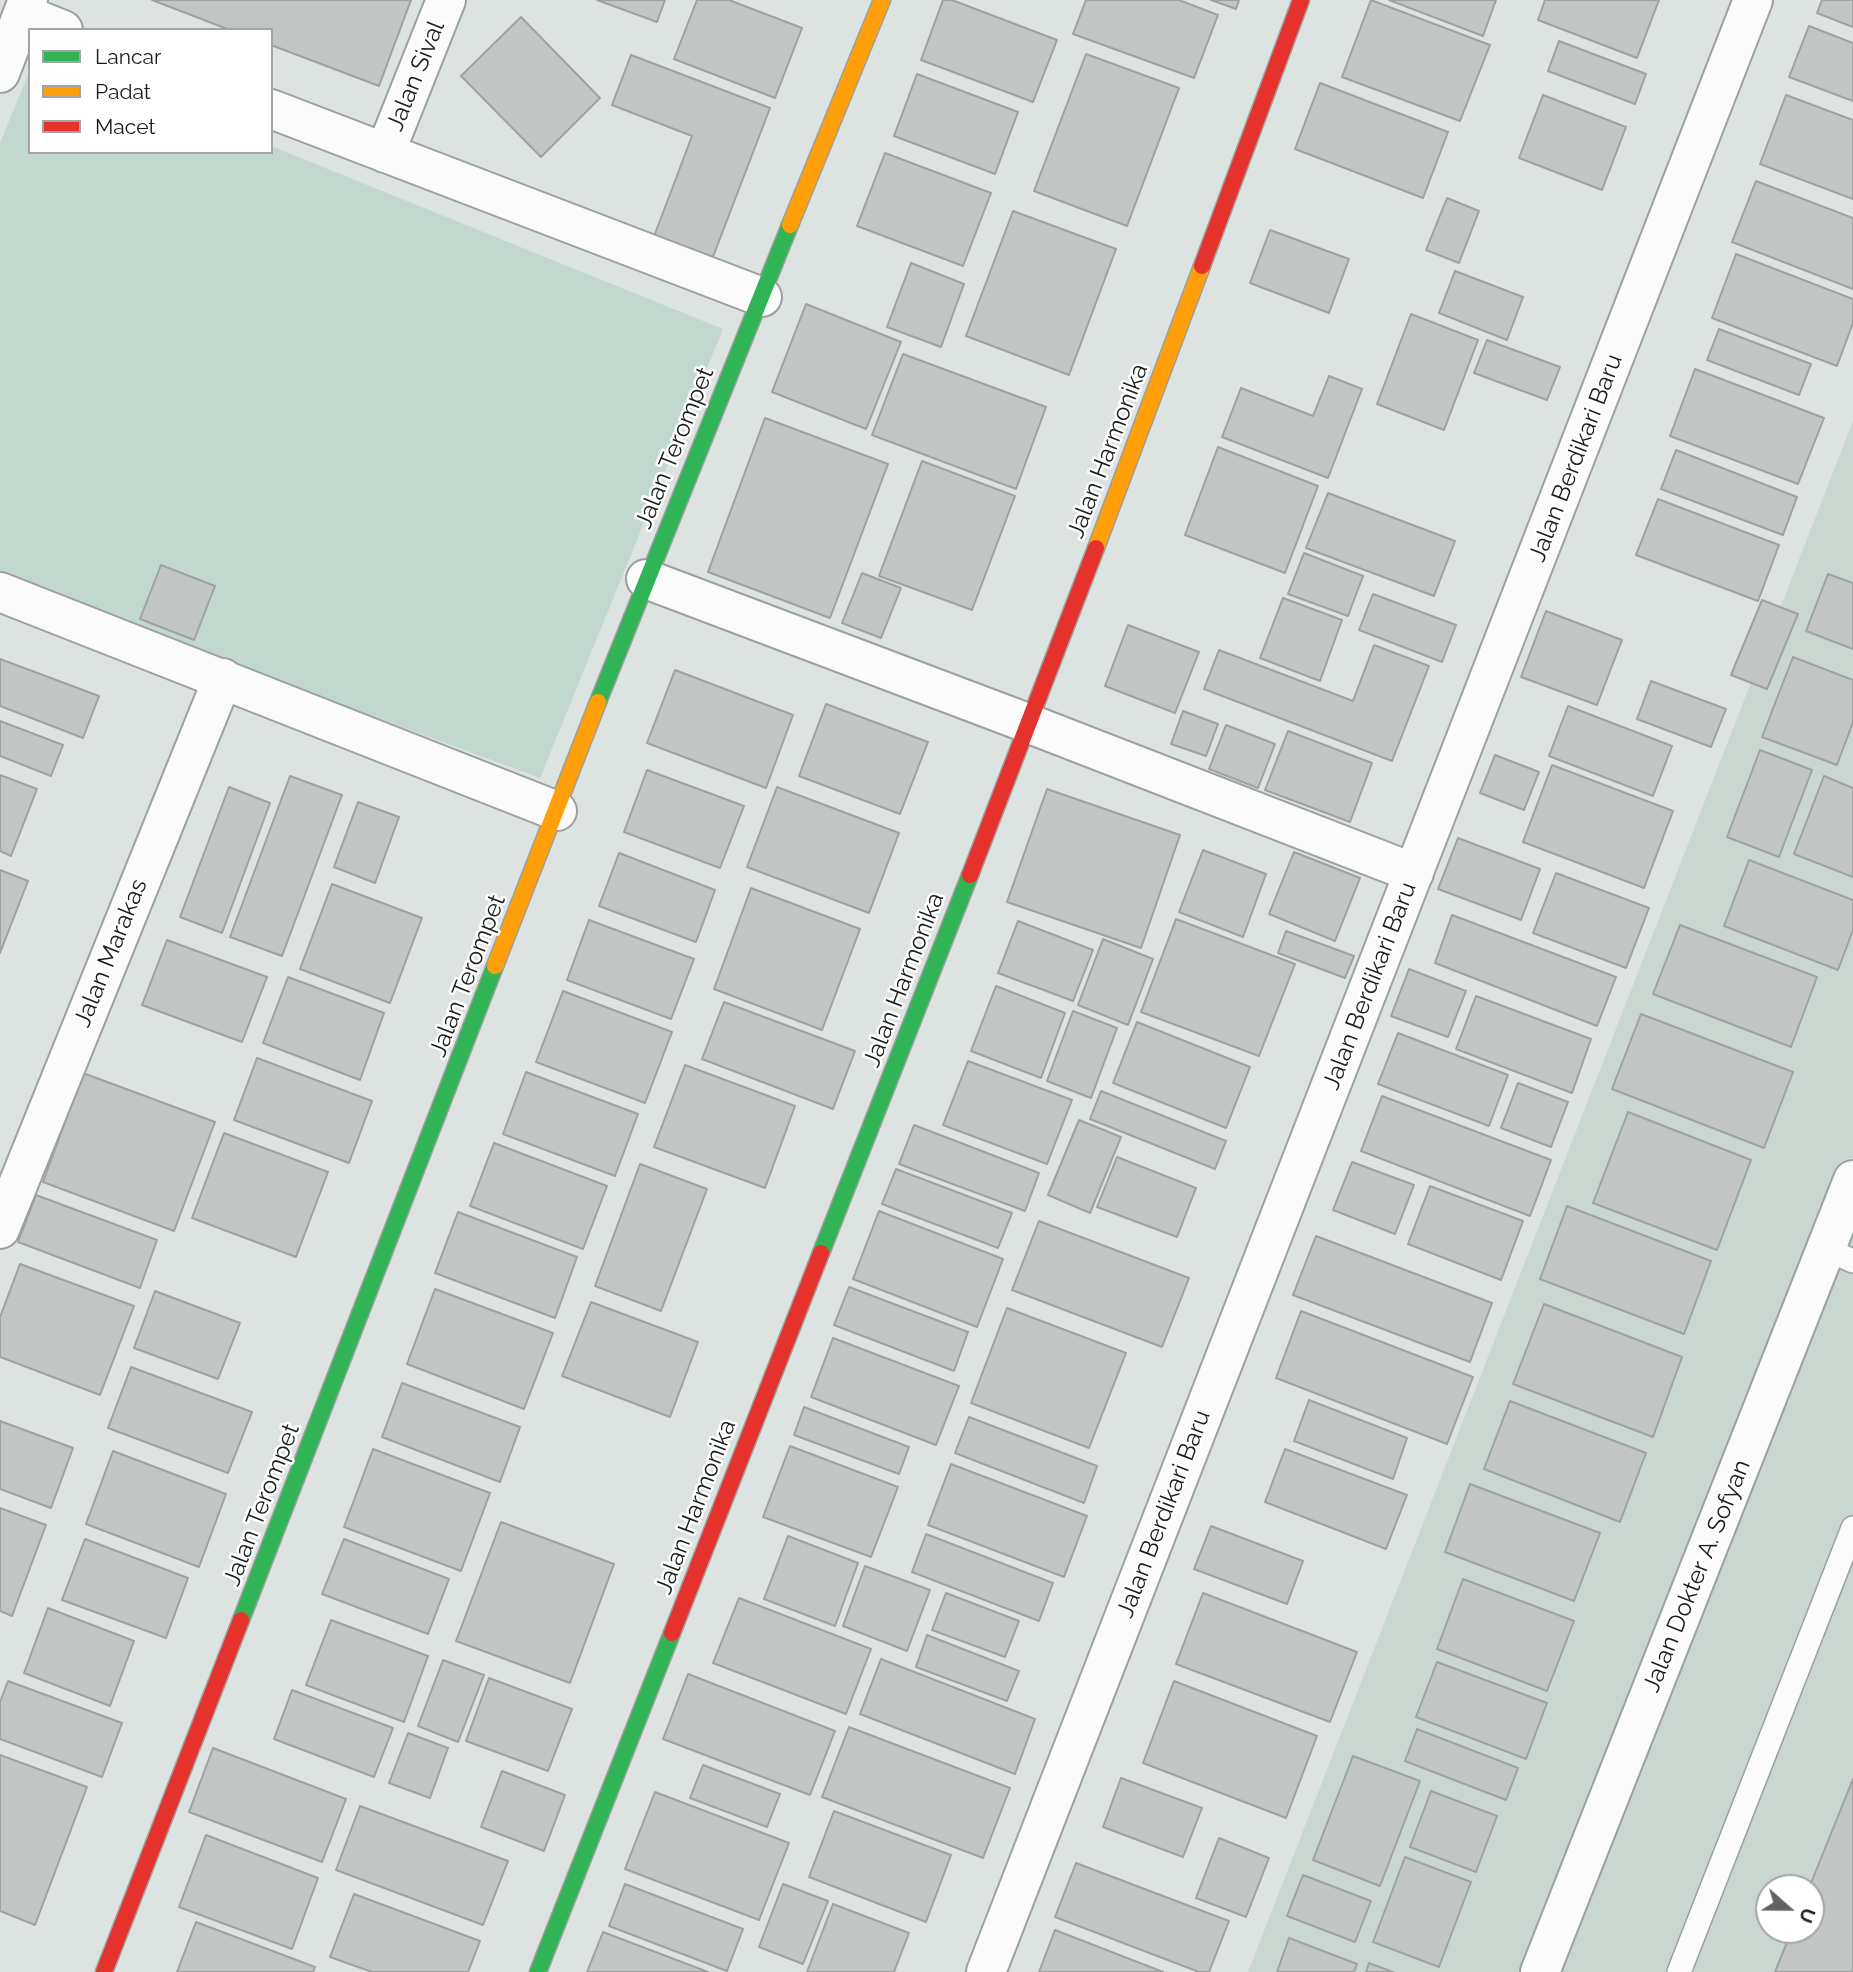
<!DOCTYPE html>
<html>
<head>
<meta charset="utf-8">
<style>
  body { margin:0 }
  #map { position:relative; width:1853px; height:1972px; overflow:hidden; background:#dde3e0; font-family:Raleway,sans-serif }
  canvas { display:block }
  .legend { position:absolute; left:28px; top:28px; width:245px; height:126px; box-sizing:border-box; background:#fff; border:2px solid #a3a5a4; margin:0; padding:9px 12px; list-style:none; font-size:21px; color:#191d1b }
  .legend li { display:flex; align-items:center; gap:14px; height:35px }
  .legend b { width:35px; border:2px solid #a3a5a4 }
  .north { position:absolute; left:1755px; top:1874px; width:70px; height:70px; box-sizing:border-box; background:#fff; border:2px solid #a3a5a4; border-radius:50%; rotate:111deg; font-size:19px; font-weight:700; line-height:28px; text-align:center; color:#191d1b }
  .north::after { content:''; display:block; margin:auto; width:24px; height:32px; background:#5e6260; clip-path:polygon(50% 0,100% 100%,50% 72%,0 100%) }
</style>
</head>
<body>
<div id="map">
<canvas width="1853" height="1972"></canvas>
<ul class="legend">
<li><b style="height:9px;background:#30b455"></b>Lancar</li>
<li><b style="height:9px;background:#ff9f0a"></b>Padat</li>
<li><b style="height:9px;background:#e5322d"></b>Macet</li>
</ul>
<div class="north">U</div>
</div>
<script>
const ctx = document.querySelector('canvas').getContext('2d');
ctx.lineJoin = 'round';
function paint(path, color) { ctx.fillStyle = color; ctx.fill(path, 'evenodd'); }
function stroke(path, color, width, dash) { ctx.strokeStyle = color; ctx.lineWidth = width; ctx.lineCap = dash ? 'butt' : 'round'; ctx.setLineDash(dash || []); ctx.stroke(path); }
function write(font, color, halo, rows, align = 'center') {
  ctx.font = font + ' Raleway,sans-serif'; ctx.lineWidth = 5; ctx.setLineDash([]); ctx.textBaseline = 'middle'; ctx.strokeStyle = halo; ctx.fillStyle = color; for (const [text, x, y, turn = 0] of rows) {
    ctx.save(); ctx.translate(x, y); ctx.rotate((+turn || 0) * Math.PI / 180); ctx.textAlign = isNaN(turn) ? turn : align; if (halo) ctx.strokeText(text, 0, 0); ctx.fillText(text, 0, 0); ctx.restore();
  }
}
paint(new Path2D(`
  M 1853,421 L 1853,1972 L 1248,1972 ZM 1769,1888 L 1811,1888 L 1811,1930 L 1769,1930 Z`), '#cad7d1');
paint(new Path2D(`
  M 30,70 L 30,152 L 271,152 L 271,146 L 723,329 L 540,778 L 0,578 L 0,143 Z`), '#c2d8ce');
const building = new Path2D(`
  M 152,0 L 411,0 L 379,86 L 271,45 L 271,30 L 230,30 Z
  M 597,0 L 665,0 L 657,22 Z
  M 697,0 L 729,0 L 802,28 L 775,98 L 674,59 Z
  M 943,0 L 952,0 L 1057,40 L 1033,102 L 921,60 Z
  M 1086,0 L 1179,0 L 1218,15 L 1194,78 L 1073,34 Z
  M 1211,0 L 1239,0 L 1236,9 Z
  M 1371,0 L 1490,45 L 1460,121 L 1342,77 Z
  M 1389,0 L 1496,0 L 1483,36 Z
  M 1545,0 L 1659,0 L 1637,58 L 1538,20 Z
  M 1822,0 L 1853,0 L 1853,27 L 1817,13 Z
  M 521,17 L 600,98 L 541,157 L 461,76 Z
  M 1809,26 L 1853,43 L 1853,101 L 1789,77 Z
  M 1559,41 L 1646,74 L 1635,104 L 1548,71 Z
  M 1086,54 L 1179,88 L 1127,226 L 1034,191 Z
  M 631,55 L 770,108 L 711,262 L 653,239 L 692,136 L 612,105 Z
  M 917,74 L 1018,112 L 995,174 L 894,136 Z
  M 1320,83 L 1448,132 L 1423,198 L 1295,149 Z
  M 1543,95 L 1626,127 L 1602,190 L 1519,158 Z
  M 1786,95 L 1853,120 L 1853,199 L 1760,164 Z
  M 885,153 L 991,193 L 963,266 L 857,226 Z
  M 1756,181 L 1853,218 L 1853,289 L 1732,242 Z
  M 1447,198 L 1479,211 L 1459,263 L 1426,250 Z
  M 1013,211 L 1116,249 L 1069,375 L 966,336 Z
  M 1270,230 L 1349,259 L 1329,313 L 1250,283 Z
  M 1736,254 L 1853,299 L 1853,323 L 1837,366 L 1712,318 Z
  M 911,263 L 964,284 L 941,347 L 887,327 Z
  M 1455,271 L 1523,297 L 1507,340 L 1439,313 Z
  M 806,304 L 901,342 L 866,429 L 772,392 Z
  M 1411,314 L 1478,340 L 1444,430 L 1377,404 Z
  M 1719,329 L 1811,364 L 1799,395 L 1707,360 Z
  M 1487,340 L 1560,367 L 1547,400 L 1474,373 Z
  M 903,354 L 1046,407 L 1016,489 L 872,435 Z
  M 1695,369 L 1824,418 L 1798,484 L 1670,436 Z
  M 1329,376 L 1362,389 L 1328,478 L 1222,437 L 1241,388 L 1313,416 Z
  M 765,418 L 888,464 L 830,618 L 708,572 Z
  M 1218,447 L 1318,486 L 1285,573 L 1185,535 Z
  M 1676,450 L 1797,497 L 1783,535 L 1661,489 Z
  M 922,461 L 1015,496 L 972,610 L 879,576 Z
  M 1328,493 L 1455,541 L 1434,596 L 1306,548 Z
  M 1658,499 L 1779,545 L 1758,601 L 1636,555 Z
  M 1304,553 L 1363,576 L 1348,616 L 1288,594 Z
  M 161,565 L 215,586 L 194,640 L 140,619 Z
  M 862,573 L 901,588 L 881,638 L 842,623 Z
  M 1828,574 L 1853,583 L 1853,649 L 1806,631 Z
  M 1373,594 L 1456,625 L 1442,662 L 1359,630 Z
  M 1283,598 L 1342,620 L 1320,681 L 1260,658 Z
  M 1762,600 L 1798,614 L 1767,689 L 1731,675 Z
  M 1546,611 L 1622,640 L 1597,705 L 1521,677 Z
  M 1128,625 L 1199,652 L 1175,713 L 1105,686 Z
  M 1374,645 L 1429,666 L 1392,761 L 1204,689 L 1219,650 L 1353,701 Z
  M 1793,657 L 1853,680 L 1853,722 L 1837,765 L 1762,737 Z
  M 0,659 L 99,696 L 83,738 L 0,706 Z
  M 675,670 L 793,715 L 766,788 L 647,743 Z
  M 1651,681 L 1726,709 L 1711,747 L 1637,719 Z
  M 826,704 L 928,742 L 900,814 L 799,776 Z
  M 1568,706 L 1672,746 L 1653,796 L 1549,756 Z
  M 1183,711 L 1218,724 L 1206,756 L 1171,744 Z
  M 0,721 L 63,745 L 51,776 L 0,756 Z
  M 1226,725 L 1275,744 L 1258,788 L 1209,769 Z
  M 1288,731 L 1372,763 L 1350,822 L 1265,790 Z
  M 1760,750 L 1812,770 L 1779,857 L 1727,837 Z
  M 1495,755 L 1539,772 L 1524,810 L 1480,793 Z
  M 1552,765 L 1673,811 L 1644,888 L 1523,842 Z
  M 647,770 L 744,806 L 720,868 L 624,832 Z
  M 0,775 L 37,789 L 11,856 L 0,851 Z
  M 290,776 L 342,795 L 282,956 L 230,937 Z
  M 1824,776 L 1853,788 L 1853,877 L 1794,854 Z
  M 229,787 L 270,803 L 222,933 L 180,917 Z
  M 777,787 L 899,833 L 869,913 L 747,867 Z
  M 1047,789 L 1180,835 L 1141,948 L 1007,902 Z
  M 358,802 L 399,817 L 375,883 L 334,867 Z
  M 1458,838 L 1540,869 L 1521,920 L 1438,889 Z
  M 1203,850 L 1266,874 L 1243,937 L 1179,912 Z
  M 1294,852 L 1360,878 L 1335,941 L 1269,914 Z
  M 619,853 L 715,890 L 696,942 L 599,906 Z
  M 1749,860 L 1853,900 L 1853,930 L 1838,970 L 1724,926 Z
  M 0,870 L 28,881 L 0,953 Z
  M 1556,873 L 1649,908 L 1626,968 L 1533,933 Z
  M 332,884 L 422,918 L 390,1003 L 300,969 Z
  M 751,888 L 860,929 L 822,1030 L 714,989 Z
  M 1452,915 L 1616,977 L 1597,1026 L 1435,963 Z
  M 1176,919 L 1295,964 L 1259,1056 L 1141,1012 Z
  M 589,920 L 694,959 L 671,1019 L 567,980 Z
  M 1018,921 L 1093,950 L 1073,1001 L 998,973 Z
  M 1680,925 L 1817,977 L 1791,1047 L 1653,994 Z
  M 1286,931 L 1354,956 L 1345,978 L 1278,953 Z
  M 1103,939 L 1153,959 L 1128,1025 L 1078,1005 Z
  M 167,940 L 267,977 L 242,1042 L 142,1005 Z
  M 1409,969 L 1466,991 L 1448,1037 L 1391,1016 Z
  M 288,977 L 384,1013 L 360,1080 L 263,1043 Z
  M 996,986 L 1065,1013 L 1041,1078 L 971,1051 Z
  M 563,991 L 672,1032 L 645,1103 L 536,1062 Z
  M 1476,996 L 1591,1039 L 1572,1093 L 1456,1049 Z
  M 724,1002 L 855,1051 L 833,1109 L 702,1059 Z
  M 1073,1011 L 1117,1028 L 1091,1098 L 1047,1081 Z
  M 1641,1014 L 1793,1072 L 1764,1148 L 1612,1089 Z
  M 1137,1022 L 1250,1067 L 1226,1128 L 1113,1083 Z
  M 1398,1033 L 1508,1075 L 1489,1126 L 1378,1084 Z
  M 257,1058 L 372,1101 L 349,1163 L 234,1120 Z
  M 968,1061 L 1072,1100 L 1047,1164 L 943,1125 Z
  M 685,1065 L 795,1106 L 765,1188 L 654,1147 Z
  M 526,1072 L 638,1114 L 615,1176 L 503,1134 Z
  M 83,1073 L 215,1122 L 174,1231 L 43,1182 Z
  M 1518,1083 L 1568,1102 L 1551,1147 L 1501,1128 Z
  M 1101,1091 L 1226,1141 L 1215,1169 L 1090,1119 Z
  M 1382,1096 L 1551,1160 L 1530,1216 L 1361,1151 Z
  M 1628,1112 L 1751,1160 L 1717,1250 L 1593,1203 Z
  M 1079,1120 L 1121,1137 L 1090,1213 L 1048,1195 Z
  M 914,1125 L 1039,1173 L 1025,1211 L 899,1164 Z
  M 224,1133 L 328,1172 L 296,1257 L 192,1218 Z
  M 494,1143 L 607,1186 L 583,1249 L 470,1206 Z
  M 1117,1157 L 1196,1188 L 1177,1237 L 1097,1207 Z
  M 1352,1162 L 1414,1185 L 1395,1234 L 1333,1210 Z
  M 640,1164 L 707,1189 L 661,1311 L 595,1286 Z
  M 896,1169 L 1012,1213 L 998,1248 L 882,1204 Z
  M 1430,1186 L 1523,1221 L 1501,1280 L 1408,1244 Z
  M 36,1195 L 157,1240 L 140,1288 L 18,1242 Z
  M 1567,1206 L 1711,1261 L 1684,1334 L 1540,1279 Z
  M 879,1211 L 1003,1259 L 977,1327 L 853,1279 Z
  M 458,1212 L 577,1257 L 555,1318 L 435,1273 Z
  M 1039,1221 L 1189,1278 L 1162,1347 L 1012,1290 Z
  M 1316,1236 L 1492,1303 L 1470,1362 L 1293,1295 Z
  M 20,1264 L 134,1306 L 100,1395 L 0,1357 L 0,1317 Z
  M 849,1287 L 968,1332 L 954,1371 L 834,1325 Z
  M 435,1289 L 553,1333 L 524,1409 L 407,1364 Z
  M 155,1291 L 240,1323 L 218,1379 L 134,1348 Z
  M 591,1302 L 698,1342 L 670,1417 L 562,1376 Z
  M 1544,1304 L 1682,1357 L 1653,1437 L 1513,1384 Z
  M 1007,1308 L 1126,1353 L 1089,1448 L 971,1403 Z
  M 1301,1311 L 1473,1377 L 1447,1444 L 1276,1378 Z
  M 833,1338 L 959,1386 L 936,1445 L 811,1397 Z
  M 131,1367 L 252,1412 L 228,1473 L 108,1428 Z
  M 402,1383 L 520,1427 L 500,1482 L 382,1437 Z
  M 1309,1400 L 1407,1438 L 1393,1479 L 1294,1441 Z
  M 1510,1401 L 1646,1453 L 1620,1522 L 1484,1469 Z
  M 804,1407 L 909,1447 L 899,1474 L 794,1435 Z
  M 969,1417 L 1097,1466 L 1084,1503 L 955,1453 Z
  M 0,1421 L 73,1448 L 51,1508 L 0,1489 Z
  M 790,1446 L 898,1487 L 871,1557 L 763,1517 Z
  M 373,1449 L 490,1493 L 461,1571 L 344,1527 Z
  M 1285,1449 L 1407,1495 L 1386,1549 L 1265,1502 Z
  M 113,1451 L 226,1494 L 199,1567 L 86,1524 Z
  M 951,1464 L 1087,1516 L 1064,1577 L 928,1525 Z
  M 1470,1484 L 1600,1533 L 1574,1601 L 1445,1552 Z
  M 0,1508 L 46,1525 L 12,1616 L 0,1611 Z
  M 501,1522 L 614,1564 L 570,1683 L 456,1641 Z
  M 1211,1526 L 1303,1561 L 1287,1604 L 1194,1569 Z
  M 926,1534 L 1053,1583 L 1039,1621 L 912,1572 Z
  M 788,1536 L 858,1563 L 835,1626 L 764,1599 Z
  M 85,1539 L 188,1578 L 166,1638 L 62,1600 Z
  M 344,1539 L 449,1579 L 428,1634 L 322,1594 Z
  M 865,1566 L 930,1590 L 907,1651 L 843,1626 Z
  M 1463,1579 L 1574,1621 L 1547,1691 L 1437,1649 Z
  M 946,1593 L 1019,1621 L 1005,1657 L 932,1630 Z
  M 1203,1593 L 1357,1652 L 1330,1722 L 1176,1664 Z
  M 739,1598 L 871,1649 L 846,1714 L 713,1663 Z
  M 48,1608 L 134,1641 L 110,1706 L 24,1673 Z
  M 331,1620 L 428,1656 L 404,1722 L 306,1685 Z
  M 927,1635 L 1019,1671 L 1007,1701 L 916,1667 Z
  M 881,1659 L 1035,1719 L 1015,1774 L 860,1714 Z
  M 443,1660 L 484,1675 L 458,1742 L 418,1726 Z
  M 1437,1662 L 1547,1703 L 1526,1759 L 1416,1717 Z
  M 688,1674 L 835,1731 L 810,1795 L 663,1739 Z
  M 489,1678 L 572,1709 L 548,1771 L 466,1741 Z
  M 8,1681 L 122,1723 L 102,1777 L 0,1739 L 0,1702 Z
  M 1174,1681 L 1317,1736 L 1286,1818 L 1143,1763 Z
  M 292,1690 L 393,1728 L 374,1777 L 274,1739 Z
  M 849,1727 L 1010,1788 L 983,1858 L 822,1797 Z
  M 1417,1729 L 1518,1768 L 1506,1800 L 1405,1761 Z
  M 408,1733 L 448,1748 L 430,1798 L 389,1783 Z
  M 213,1748 L 346,1799 L 322,1862 L 189,1812 Z
  M 0,1755 L 87,1787 L 35,1925 L 0,1911 Z
  M 1353,1756 L 1420,1781 L 1380,1886 L 1313,1860 Z
  M 703,1765 L 780,1794 L 767,1827 L 690,1798 Z
  M 502,1771 L 565,1795 L 544,1851 L 481,1827 Z
  M 1121,1778 L 1202,1808 L 1183,1857 L 1103,1827 Z
  M 1853,1779 L 1853,1972 L 1775,1972 L 1792,1930 L 1811,1930 L 1811,1888 L 1809,1888 Z
  M 1431,1791 L 1497,1816 L 1476,1872 L 1410,1847 Z
  M 655,1792 L 789,1843 L 759,1920 L 625,1869 Z
  M 360,1806 L 508,1861 L 483,1925 L 336,1870 Z
  M 834,1811 L 951,1855 L 926,1922 L 809,1877 Z
  M 206,1835 L 318,1878 L 292,1949 L 179,1907 Z
  M 1219,1838 L 1269,1858 L 1246,1917 L 1196,1898 Z
  M 1405,1857 L 1471,1882 L 1439,1967 L 1373,1942 Z
  M 1076,1863 L 1229,1921 L 1209,1972 L 1199,1972 L 1055,1917 Z
  M 1303,1875 L 1371,1901 L 1355,1942 L 1287,1916 Z
  M 625,1884 L 743,1929 L 727,1971 L 609,1926 Z
  M 783,1884 L 828,1901 L 803,1964 L 759,1947 Z
  M 354,1894 L 480,1941 L 468,1972 L 372,1972 L 330,1957 Z
  M 833,1904 L 909,1933 L 894,1972 L 807,1972 Z
  M 196,1922 L 315,1967 L 313,1972 L 177,1972 Z
  M 1055,1930 L 1163,1972 L 1039,1972 Z
  M 603,1932 L 708,1972 L 587,1972 Z
  M 1289,1938 L 1357,1964 L 1354,1972 L 1277,1972 Z
  M 1369,1963 L 1393,1972 L 1366,1972 Z`);
paint(building, '#c1c5c3');
stroke(building, '#9ea3a1', 2);
const lane = new Path2D(`
  M 1826,1249 L 1853,1261
  M 1679,1972 L 1853,1528`);
const street = new Path2D(`
  M 23,14 L 63,30
  M 0,73 L 28,0
  M 271,109 L 762,297
  M 385,153 L 446,0
  M 646,579 L 1030,724 L 1414,873
  M 0,592 L 557,811
  M 0,1229 L 223,678
  M 986,1972 L 1753,0
  M 1540,1972 L 1853,1180`);
const fast = new Path2D(`
  M 598,702 L 790,225
  M 821,1253 L 970,875
  M 241,1620 L 495,966
  M 538,1972 L 672,1633`);
const slow = new Path2D(`
  M 790,225 L 882,0
  M 1096,548 L 1202,266
  M 495,966 L 598,702`);
const jam = new Path2D(`
  M 1202,266 L 1301,0
  M 970,875 L 1096,548
  M 672,1633 L 821,1253
  M 104,1972 L 241,1620`);
stroke(lane, '#9ca09e', 26);
stroke(street, '#9ca09e', 42);
stroke(fast, '#9ca09e', 19);
stroke(slow, '#9ca09e', 19);
stroke(jam, '#9ca09e', 19);
stroke(lane, '#fafbfa', 23);
stroke(street, '#fafbfa', 38);
stroke(fast, '#30b455', 16);
stroke(slow, '#ff9f0a', 16);
stroke(jam, '#e5322d', 16);
write('24px', '#191d1b', '#fff', [
  ["Jalan Sival",416,76,-68],
  ["Jalan Terompet",675,448,-68],
  ["Jalan Harmonika",1108,451,-69],
  ["Jalan Berdikari Baru",1576,458,-69],
  ["Jalan Marakas",111,953,-68],
  ["Jalan Terompet",468,976,-69],
  ["Jalan Harmonika",904,980,-69],
  ["Jalan Berdikari Baru",1370,986,-69],
  ["Jalan Terompet",262,1505,-69],
  ["Jalan Harmonika",696,1507,-69],
  ["Jalan Berdikari Baru",1164,1514,-69],
  ["Jalan Dokter A. Sofyan",1697,1576,-68]
]);
</script>
</body>
</html>
